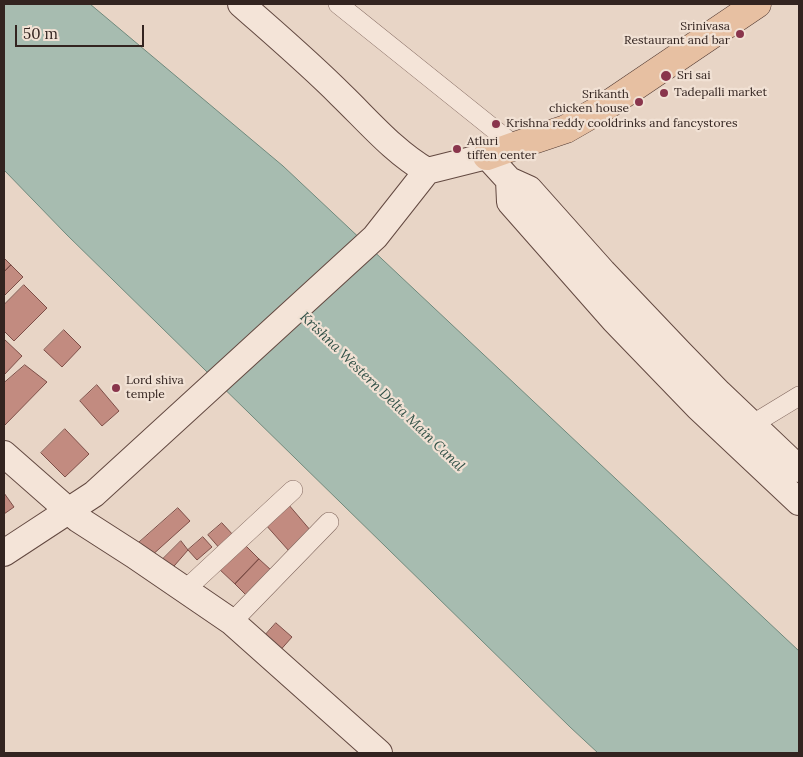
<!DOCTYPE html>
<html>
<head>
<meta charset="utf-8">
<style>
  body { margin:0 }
  #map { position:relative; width:803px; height:757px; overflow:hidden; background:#e8d5c6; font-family:Lora,serif }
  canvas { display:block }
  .frame { position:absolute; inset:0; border:5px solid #332420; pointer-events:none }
  .scale { position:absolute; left:15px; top:25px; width:129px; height:22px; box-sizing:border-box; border:2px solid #332420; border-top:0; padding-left:6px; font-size:15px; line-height:18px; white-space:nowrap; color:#332420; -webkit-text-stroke:4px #f1e1d4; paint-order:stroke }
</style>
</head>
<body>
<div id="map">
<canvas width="803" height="757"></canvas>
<div class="frame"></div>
<div class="scale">50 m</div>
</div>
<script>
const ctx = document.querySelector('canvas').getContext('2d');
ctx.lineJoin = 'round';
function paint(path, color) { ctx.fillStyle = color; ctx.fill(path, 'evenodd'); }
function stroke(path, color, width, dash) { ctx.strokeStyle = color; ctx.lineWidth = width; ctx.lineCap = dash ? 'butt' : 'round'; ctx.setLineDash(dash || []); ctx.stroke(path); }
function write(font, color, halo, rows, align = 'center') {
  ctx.font = font + ' Lora,serif'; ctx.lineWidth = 4.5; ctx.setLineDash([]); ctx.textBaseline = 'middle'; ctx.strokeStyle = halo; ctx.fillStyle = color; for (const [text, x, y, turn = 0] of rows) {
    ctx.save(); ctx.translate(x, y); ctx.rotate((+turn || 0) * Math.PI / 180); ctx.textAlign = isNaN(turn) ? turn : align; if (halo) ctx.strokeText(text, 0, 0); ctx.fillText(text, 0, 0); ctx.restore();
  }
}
const water = new Path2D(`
  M 4,4 L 90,4 L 283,166 L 799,651 L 799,753 L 598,753 L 570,727 L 67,235 L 4,170 Z`);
paint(water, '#a7bcb0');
stroke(water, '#6f897c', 1);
const building = new Path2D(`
  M 4,258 L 11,265 L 4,272 Z
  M 11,265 L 23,277 L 4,296 L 4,272 Z
  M 24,285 L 47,308 L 14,341 L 4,331 L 4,305 Z
  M 64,330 L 81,347 L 62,367 L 44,350 Z
  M 4,339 L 22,356 L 4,375 Z
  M 25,365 L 47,382 L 4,426 L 4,383 Z
  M 97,385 L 119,411 L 102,426 L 80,401 Z
  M 65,429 L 89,454 L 65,477 L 41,453 Z
  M 4,493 L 14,507 L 4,514 Z
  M 288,504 L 311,531 L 289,551 L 265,524 Z
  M 178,508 L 190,521 L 150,557 L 134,547 Z
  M 222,523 L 235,537 L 221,550 L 208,535 Z
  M 203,537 L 212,547 L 197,560 L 188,550 Z
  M 181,541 L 188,550 L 168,573 L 158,564 Z
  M 243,543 L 259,559 L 235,584 L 218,568 Z
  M 259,559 L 271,570 L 246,595 L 235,584 Z
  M 276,623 L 292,637 L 277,654 L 261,640 Z`);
paint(building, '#c28b80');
stroke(building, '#7d4e47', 1);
const street = new Path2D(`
  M 338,4 L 515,146
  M 753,424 L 799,396
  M 185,590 L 293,490
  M 232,622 L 329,522`);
const secondary = new Path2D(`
  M 241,4 C 275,34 309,63 341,95 C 368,121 394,152 427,171 L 487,156 L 509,180 L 529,189 L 603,272 L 679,352 L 719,393 L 799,469
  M 509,180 L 510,202 L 614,320 L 698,407 L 799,502
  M 4,454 L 78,519 L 134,555 L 232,622 L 379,753
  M 4,553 L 94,494 L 375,237 L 427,171`);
const primary = new Path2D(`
  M 487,156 L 515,146 L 566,129 L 606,106 L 757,4`);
stroke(street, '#81675e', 20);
stroke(secondary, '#634941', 28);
stroke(primary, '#503831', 29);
stroke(street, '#f4e4d8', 19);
stroke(secondary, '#f4e4d8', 26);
stroke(primary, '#e7c0a2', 28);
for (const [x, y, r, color] of [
  [740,34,5,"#89354c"],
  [666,76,6,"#89354c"],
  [664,93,5,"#89354c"],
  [639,102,5,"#89354c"],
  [496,124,5,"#89354c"],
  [457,149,5,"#89354c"],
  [116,388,5,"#89354c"]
]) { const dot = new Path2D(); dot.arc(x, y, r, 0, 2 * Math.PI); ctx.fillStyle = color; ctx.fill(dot); stroke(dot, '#f1e1d4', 2); }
write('12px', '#332420', '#f1e1d4', [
  ["Srinivasa",730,27,"right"],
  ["Restaurant and bar",730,41,"right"],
  ["Sri sai",677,76],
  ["Tadepalli market",674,93],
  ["Srikanth",629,95,"right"],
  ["chicken house",629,109,"right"],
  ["Krishna reddy cooldrinks and fancystores",506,124],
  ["Atluri",467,142],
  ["tiffen center",467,156],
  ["Lord shiva",126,381],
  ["temple",126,395]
], 'left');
write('italic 14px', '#315147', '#f1e1d4', [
  ["Krishna Western Delta Main Canal",382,392,44]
]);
</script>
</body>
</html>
